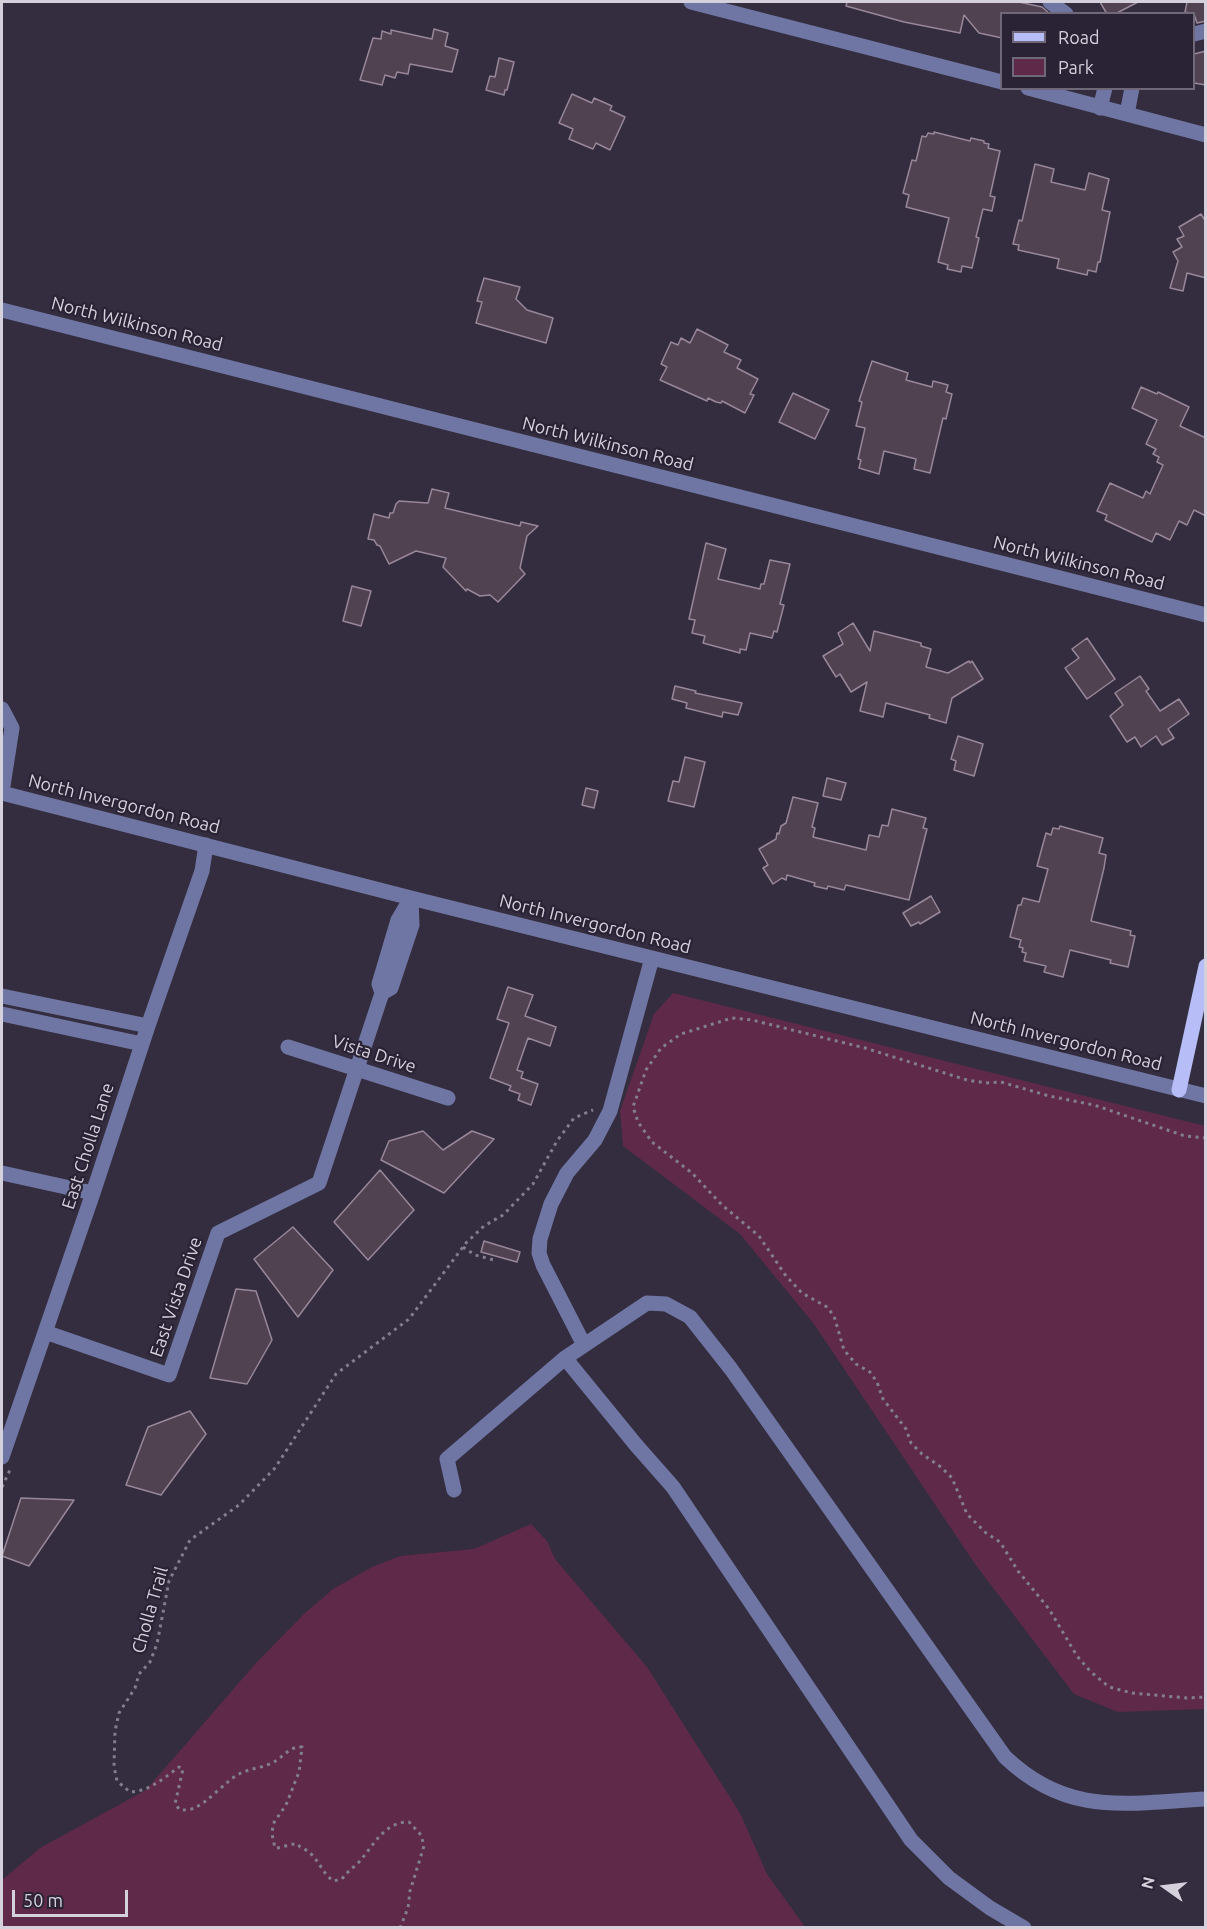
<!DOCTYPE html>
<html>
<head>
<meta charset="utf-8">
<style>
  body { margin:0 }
  #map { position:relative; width:1207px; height:1929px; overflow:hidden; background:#332d3f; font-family:Ubuntu,sans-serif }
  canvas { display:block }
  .frame { position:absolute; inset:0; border:3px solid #d4d0dc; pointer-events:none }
  .legend { position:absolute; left:1000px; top:12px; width:195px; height:78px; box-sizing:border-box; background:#2a2335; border:2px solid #6e6878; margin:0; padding:8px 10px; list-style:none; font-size:18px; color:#d4d0dc }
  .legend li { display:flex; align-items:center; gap:12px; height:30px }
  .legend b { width:30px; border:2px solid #6e6878 }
  .north { position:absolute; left:1135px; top:1857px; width:60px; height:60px; -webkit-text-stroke:4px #2a2335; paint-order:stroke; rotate:284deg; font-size:16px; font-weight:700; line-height:24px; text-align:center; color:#d4d0dc }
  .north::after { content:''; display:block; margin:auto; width:21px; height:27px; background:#d4d0dc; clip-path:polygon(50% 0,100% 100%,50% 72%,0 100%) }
  .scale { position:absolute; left:12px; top:1890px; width:116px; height:27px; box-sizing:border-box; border:3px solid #d4d0dc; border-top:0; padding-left:8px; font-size:18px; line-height:21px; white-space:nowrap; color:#d4d0dc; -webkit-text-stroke:4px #2a2335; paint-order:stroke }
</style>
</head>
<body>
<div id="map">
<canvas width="1207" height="1929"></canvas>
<div class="frame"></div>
<ul class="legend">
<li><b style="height:8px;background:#b7bef7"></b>Road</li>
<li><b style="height:16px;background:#5f2a49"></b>Park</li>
</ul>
<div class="north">N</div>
<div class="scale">50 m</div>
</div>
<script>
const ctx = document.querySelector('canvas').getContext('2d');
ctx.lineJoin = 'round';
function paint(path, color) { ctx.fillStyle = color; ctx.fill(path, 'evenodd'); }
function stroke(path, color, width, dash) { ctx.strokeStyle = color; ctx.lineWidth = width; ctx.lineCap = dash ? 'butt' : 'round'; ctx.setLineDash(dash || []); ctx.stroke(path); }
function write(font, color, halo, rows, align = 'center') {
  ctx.font = font + ' Ubuntu,sans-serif'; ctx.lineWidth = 4.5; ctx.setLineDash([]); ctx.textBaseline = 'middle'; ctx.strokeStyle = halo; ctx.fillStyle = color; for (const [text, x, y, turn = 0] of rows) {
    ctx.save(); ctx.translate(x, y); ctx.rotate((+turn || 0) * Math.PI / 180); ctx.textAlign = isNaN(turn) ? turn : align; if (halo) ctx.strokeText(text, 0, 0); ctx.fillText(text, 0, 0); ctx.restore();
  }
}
paint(new Path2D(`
  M 673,993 L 1205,1126 L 1205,1709 L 1118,1712 L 1074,1694 L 975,1564 L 814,1324 L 740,1234 L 623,1146 L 620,1111 L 654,1014 Z
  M 531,1524 L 547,1541 L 555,1559 L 647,1667 L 740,1813 L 767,1874 L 805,1927 L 2,1927 L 2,1880 L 40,1848 L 146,1790 L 256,1663 L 304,1614 L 333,1589 L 372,1567 L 400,1556 L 474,1549 Z`), '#5f2a49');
const building = new Path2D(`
  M 847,2 L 1019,2 L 1042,7 L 1049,13 L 1002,14 L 1002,38 L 979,33 L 964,15 L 960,33 L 904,22 L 846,6 Z
  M 1100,2 L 1138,2 L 1115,14 L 1107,14 Z
  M 1187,2 L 1206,2 L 1206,21 L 1197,23 L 1194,14 L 1185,12 Z
  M 434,29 L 448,33 L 445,46 L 458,50 L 452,72 L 410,64 L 408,74 L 397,72 L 395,78 L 385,75 L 382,85 L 360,80 L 373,38 L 381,39 L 382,31 L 391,34 L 391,30 L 432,39 Z
  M 1206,51 L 1206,85 L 1194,83 L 1194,54 Z
  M 499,58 L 514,62 L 507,90 L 505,90 L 504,95 L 486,90 L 490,76 L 495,77 Z
  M 572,94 L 592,103 L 594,98 L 612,106 L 610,110 L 625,117 L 610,150 L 596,143 L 593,149 L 569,139 L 573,129 L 559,123 Z
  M 934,132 L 970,141 L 971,138 L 984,141 L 984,143 L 989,144 L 988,148 L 1000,151 L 990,196 L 995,197 L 992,211 L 983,209 L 976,237 L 979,238 L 972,268 L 962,266 L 961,272 L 947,269 L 948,265 L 938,262 L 949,218 L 906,207 L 909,195 L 903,193 L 912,160 L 916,161 L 922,136 L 926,137 L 928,133 L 934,134 Z
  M 1035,164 L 1054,169 L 1051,182 L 1085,190 L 1089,173 L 1109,179 L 1102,210 L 1110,212 L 1100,262 L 1098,262 L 1096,272 L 1088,270 L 1087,275 L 1057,268 L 1059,259 L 1018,250 L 1019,245 L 1013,244 L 1019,220 L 1022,221 Z
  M 1201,214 L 1206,222 L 1206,278 L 1187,273 L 1183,291 L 1170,288 L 1178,261 L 1173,252 L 1182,247 L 1177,239 L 1184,236 L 1179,227 Z
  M 484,278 L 520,287 L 516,299 L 527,310 L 553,318 L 546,343 L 476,323 L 482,302 L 477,301 Z
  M 697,329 L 728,345 L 724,352 L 741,360 L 737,368 L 758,379 L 750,394 L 754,395 L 745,413 L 722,401 L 721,403 L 716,402 L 708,398 L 707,401 L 660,380 L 667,367 L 661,364 L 671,342 L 678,345 L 681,338 L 690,343 Z
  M 872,361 L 908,373 L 906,380 L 932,387 L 933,381 L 948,385 L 946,392 L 952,394 L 946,419 L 943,418 L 930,473 L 914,469 L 916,459 L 884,451 L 879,474 L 859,468 L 861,460 L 858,459 L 865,428 L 856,426 L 862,402 L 859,401 Z
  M 1141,387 L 1157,394 L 1158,392 L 1189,407 L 1180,426 L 1206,438 L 1206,516 L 1194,510 L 1187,525 L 1179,521 L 1170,540 L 1156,533 L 1152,542 L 1105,520 L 1107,515 L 1097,511 L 1110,483 L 1143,498 L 1146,491 L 1150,494 L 1163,465 L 1157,462 L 1159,457 L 1153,454 L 1156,449 L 1146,444 L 1157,420 L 1132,408 Z
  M 793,393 L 829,410 L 815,439 L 779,422 Z
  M 432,489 L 449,493 L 445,508 L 520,526 L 521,522 L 538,526 L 527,536 L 520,568 L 525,574 L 498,602 L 490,595 L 480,596 L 467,589 L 466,591 L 443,567 L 446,558 L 416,551 L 389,564 L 380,546 L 377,545 L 374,540 L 368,539 L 374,514 L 389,518 L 390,513 L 393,513 L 396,504 L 399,501 L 428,503 Z
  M 706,543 L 726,549 L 718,579 L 760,589 L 761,584 L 764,584 L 770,560 L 790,564 L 780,604 L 784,605 L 777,632 L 774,631 L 772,638 L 750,633 L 746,650 L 740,649 L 740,653 L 703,643 L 705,636 L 692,633 L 695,620 L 689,619 Z
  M 352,586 L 371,591 L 361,626 L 343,621 Z
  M 853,623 L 870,651 L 874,631 L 921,643 L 921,646 L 931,649 L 926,667 L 948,673 L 969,661 L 970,663 L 972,661 L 983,679 L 952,698 L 946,723 L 929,718 L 930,715 L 886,703 L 883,717 L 860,711 L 867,682 L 851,692 L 840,674 L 836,677 L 823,656 L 843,644 L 838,633 Z
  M 1087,638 L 1115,679 L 1087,699 L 1065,668 L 1079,658 L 1072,649 Z
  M 1140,676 L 1149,689 L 1146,691 L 1160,711 L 1179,699 L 1189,714 L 1168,729 L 1174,738 L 1162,745 L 1156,736 L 1141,747 L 1135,737 L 1127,742 L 1110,716 L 1123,705 L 1115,693 Z
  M 675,686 L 696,691 L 695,693 L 742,703 L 738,715 L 723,712 L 722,717 L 686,708 L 687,703 L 672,699 Z
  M 958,736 L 983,744 L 974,776 L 954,770 L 956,761 L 951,759 Z
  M 685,757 L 705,762 L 694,807 L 668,801 L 673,781 L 679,782 Z
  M 827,778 L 846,783 L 841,800 L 823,796 Z
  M 586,788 L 598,791 L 594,808 L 582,805 Z
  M 793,797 L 818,803 L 812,827 L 815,828 L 813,837 L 866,850 L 869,835 L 879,837 L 882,825 L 888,826 L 892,809 L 926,818 L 923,828 L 927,829 L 909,900 L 846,885 L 844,890 L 828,886 L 827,889 L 814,886 L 815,883 L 787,875 L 786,880 L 782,878 L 773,884 L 763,868 L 768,865 L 759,849 L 776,839 L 777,833 L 779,834 L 781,826 L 786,823 Z
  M 1060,826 L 1103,838 L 1099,853 L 1106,855 L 1104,868 L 1091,921 L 1131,931 L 1130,935 L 1135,936 L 1128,967 L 1110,963 L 1111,960 L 1070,950 L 1063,977 L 1044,972 L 1046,966 L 1024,961 L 1026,953 L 1022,952 L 1023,948 L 1019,947 L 1021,940 L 1010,937 L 1018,905 L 1021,905 L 1023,898 L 1039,902 L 1048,869 L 1037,866 L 1046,833 L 1051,835 L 1053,828 L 1059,829 Z
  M 931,896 L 940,912 L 920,924 L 919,922 L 911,926 L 903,913 Z
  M 508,987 L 533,995 L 525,1016 L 556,1027 L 550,1046 L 528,1038 L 517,1070 L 523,1072 L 521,1078 L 538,1084 L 531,1105 L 518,1100 L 520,1094 L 509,1090 L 511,1086 L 490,1078 L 509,1023 L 497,1019 Z
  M 423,1131 L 443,1150 L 472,1131 L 494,1139 L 444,1193 L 381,1160 L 389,1141 Z
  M 380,1170 L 414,1210 L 368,1260 L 334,1222 Z
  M 293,1227 L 333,1270 L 298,1317 L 254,1259 Z
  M 484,1241 L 520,1252 L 517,1262 L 481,1252 Z
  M 236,1289 L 256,1291 L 272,1340 L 247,1384 L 210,1378 Z
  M 190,1411 L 206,1434 L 161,1495 L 126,1485 L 148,1427 Z
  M 21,1498 L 74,1500 L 29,1566 L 2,1556 Z`);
paint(building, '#514252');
stroke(building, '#988799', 1.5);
stroke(new Path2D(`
  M 1206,1138 L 1185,1136 L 1094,1105 L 1049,1096 L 1001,1082 L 986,1083 L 967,1080 L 865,1048 L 752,1020 L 732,1018 L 681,1034 L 661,1048 L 646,1070 L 633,1107 L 638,1122 L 652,1142 L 692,1173 L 722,1205 L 759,1236 L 786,1276 L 802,1293 L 827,1307 L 834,1316 L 844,1350 L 856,1364 L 870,1372 L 877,1382 L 883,1399 L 906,1429 L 911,1443 L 922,1454 L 941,1467 L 952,1478 L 967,1514 L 986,1533 L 1000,1542 L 1018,1571 L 1049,1609 L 1077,1656 L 1090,1671 L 1109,1687 L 1132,1693 L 1187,1698 L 1206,1697
  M 463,1247 L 475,1255 L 494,1260
  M 2,1487 L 10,1470
  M 400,1928 L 408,1908 L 410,1891 L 424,1846 L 421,1835 L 409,1822 C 384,1822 374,1845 359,1862 C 353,1868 347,1872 342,1879 L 333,1881 C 319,1870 318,1854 300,1847 L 298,1844 C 290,1843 283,1848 275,1848 L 272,1834 L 273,1824 L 286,1805 L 299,1772 L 302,1747 C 290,1746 283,1757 274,1762 C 263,1768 250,1768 239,1774 C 226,1781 206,1804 194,1808 C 190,1810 185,1810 180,1810 L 175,1804 L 183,1769 L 179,1767 C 164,1778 150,1791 130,1792 L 117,1781 L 114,1766 L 115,1731 L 119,1713 L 135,1688 L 139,1674 L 150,1662 L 157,1644 L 169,1581 L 190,1540 L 239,1505 L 275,1468 L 336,1374 L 409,1319 L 466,1243 L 484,1226 L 503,1215 L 533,1184 L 557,1141 L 574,1118 L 593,1110`), '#837e8d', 3, [3, 4.5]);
stroke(new Path2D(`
  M 691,2 L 1002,82
  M 1050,2 L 1066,14
  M 1194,34 L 1206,31
  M 1028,88 L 1206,135
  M 1100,108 L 1105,88
  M 1127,114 L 1132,88
  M 2,310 L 1206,615
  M 2,709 L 12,728 L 2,792
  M 2,793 L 411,898 L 1206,1096
  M 382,993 L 391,988 L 412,925 L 411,898
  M 2,996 L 148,1026
  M 2,1014 L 142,1044
  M 288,1047 L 448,1098
  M 2,1173 L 93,1193
  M 45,1332 L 169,1375 L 218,1233 L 319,1183 L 382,993 L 379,984 L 398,920 L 411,898
  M 584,1345 L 543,1265 L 539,1253 L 540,1239 L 551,1204 L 567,1173 L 595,1140 L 610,1111 L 652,958
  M 565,1358 L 636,1445 L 673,1487 L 911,1840 L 949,1878 L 990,1908 L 1024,1928
  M 2,1457 L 93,1193 L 148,1026 L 202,871 L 206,845
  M 454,1490 L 447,1459 L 565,1358 L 647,1303 L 666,1304 L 690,1317 L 731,1369 L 1005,1757 C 1068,1817 1126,1803 1206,1799`), '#7076a4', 15);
stroke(new Path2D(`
  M 1179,1090 L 1206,966`), '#b7bef7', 15);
write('18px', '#d4d0dc', '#2a2335', [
  ["North Wilkinson Road",137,324,14],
  ["North Wilkinson Road",608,444,14],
  ["North Wilkinson Road",1079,563,14],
  ["North Invergordon Road",124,804,14],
  ["North Invergordon Road",595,924,14],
  ["North Invergordon Road",1066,1041,14],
  ["Vista Drive",374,1054,18],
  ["East Cholla Lane",88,1146,-72],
  ["East Vista Drive",176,1297,-71],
  ["Cholla Trail",150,1610,-74]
]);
</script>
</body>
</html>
